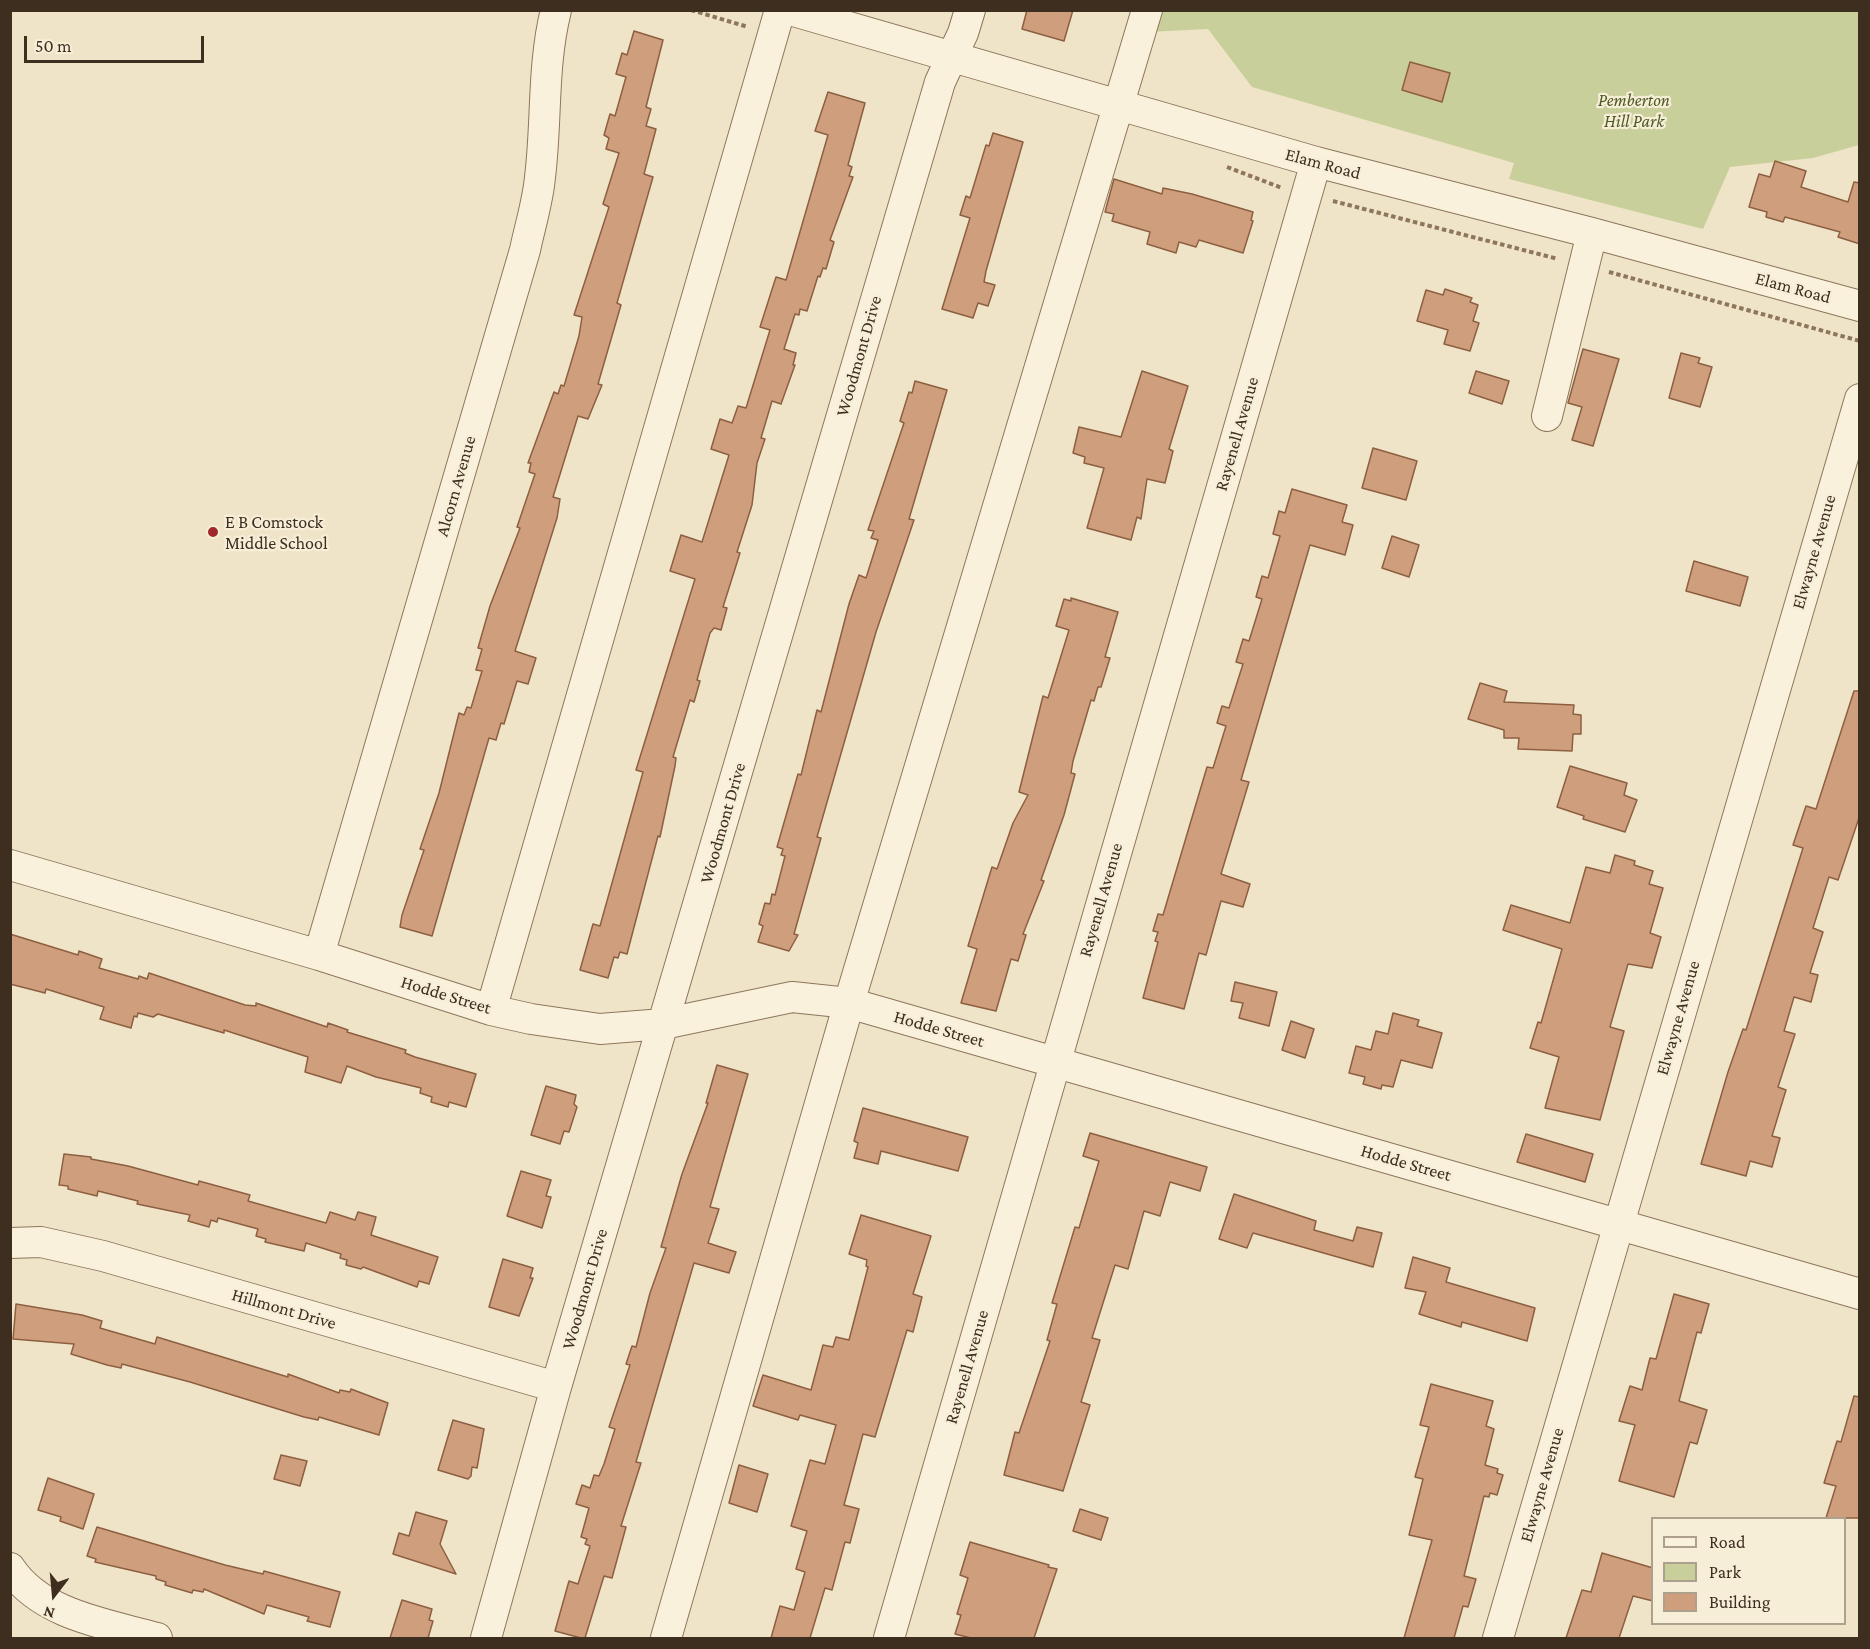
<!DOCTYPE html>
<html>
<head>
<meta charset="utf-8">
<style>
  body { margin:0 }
  #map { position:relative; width:1870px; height:1649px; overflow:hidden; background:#f0e4c8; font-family:"Crimson Pro",serif }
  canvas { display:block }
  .frame { position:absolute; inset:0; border:12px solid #3d2e20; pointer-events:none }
  .legend { position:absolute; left:1651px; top:1517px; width:195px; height:108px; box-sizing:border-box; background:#f7eed8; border:2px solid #ada18e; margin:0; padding:8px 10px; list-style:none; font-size:18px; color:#3d2e20 }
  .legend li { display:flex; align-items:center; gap:12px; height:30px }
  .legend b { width:30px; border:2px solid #ada18e }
  .north { position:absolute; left:24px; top:1565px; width:60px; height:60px; -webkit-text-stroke:4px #f7eed8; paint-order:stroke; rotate:196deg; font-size:16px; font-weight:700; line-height:24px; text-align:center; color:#3d2e20 }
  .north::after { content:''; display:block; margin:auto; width:21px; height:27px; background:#3d2e20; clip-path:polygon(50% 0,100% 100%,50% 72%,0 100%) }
  .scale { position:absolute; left:24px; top:36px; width:180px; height:27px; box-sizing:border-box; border:3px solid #3d2e20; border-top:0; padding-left:8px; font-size:18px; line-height:21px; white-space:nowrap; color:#3d2e20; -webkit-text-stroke:4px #f7eed8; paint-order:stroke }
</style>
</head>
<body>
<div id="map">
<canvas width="1870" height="1649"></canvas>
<div class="frame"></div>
<ul class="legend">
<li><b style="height:8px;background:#faf1dc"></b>Road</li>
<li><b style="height:16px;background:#c9cf9b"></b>Park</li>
<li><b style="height:16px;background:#cf9f7d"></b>Building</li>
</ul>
<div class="north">N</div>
<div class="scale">50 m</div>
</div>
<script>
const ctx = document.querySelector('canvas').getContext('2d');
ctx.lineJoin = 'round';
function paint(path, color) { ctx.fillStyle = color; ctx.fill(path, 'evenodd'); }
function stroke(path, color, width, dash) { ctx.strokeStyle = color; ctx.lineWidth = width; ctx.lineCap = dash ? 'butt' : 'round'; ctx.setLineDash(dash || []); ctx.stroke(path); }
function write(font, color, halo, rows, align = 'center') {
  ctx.font = font + ' "Crimson Pro",serif'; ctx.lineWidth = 4.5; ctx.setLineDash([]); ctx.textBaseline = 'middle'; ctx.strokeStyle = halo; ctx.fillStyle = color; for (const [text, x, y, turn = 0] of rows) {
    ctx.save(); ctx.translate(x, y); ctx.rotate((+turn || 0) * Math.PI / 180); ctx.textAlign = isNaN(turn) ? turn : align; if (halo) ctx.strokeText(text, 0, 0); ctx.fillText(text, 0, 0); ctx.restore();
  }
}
paint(new Path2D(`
  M 1137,10 L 1859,11 L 1859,145 L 1813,158 L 1730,167 L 1703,229 L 1509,179 L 1514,163 L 1252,87 L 1208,29 L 1128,33 Z`), '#c9cf9b');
const building = new Path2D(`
  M 1027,10 L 1073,10 L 1064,41 L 1022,29 Z
  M 634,31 L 663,40 L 646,107 L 651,109 L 646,126 L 656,129 L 644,174 L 653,177 L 617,303 L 621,305 L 598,384 L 602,385 L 588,419 L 578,416 L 553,497 L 560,499 L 557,518 L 515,651 L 536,658 L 528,684 L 517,681 L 504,724 L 501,723 L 496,740 L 489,738 L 432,936 L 400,927 L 402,915 L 424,850 L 420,849 L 439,793 L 459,713 L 464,715 L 467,707 L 471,708 L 482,671 L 476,670 L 482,649 L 478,648 L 490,606 L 520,528 L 517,527 L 535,474 L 529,472 L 531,463 L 528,463 L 554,392 L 558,394 L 561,385 L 564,386 L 579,336 L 582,317 L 574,315 L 609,207 L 603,204 L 619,153 L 606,149 L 609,138 L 604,135 L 610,114 L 615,116 L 626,77 L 616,74 L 622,53 L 627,55 Z
  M 1410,62 L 1450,73 L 1442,102 L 1402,90 Z
  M 828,92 L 865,103 L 848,165 L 852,167 L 849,176 L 853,177 L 830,240 L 834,242 L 826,269 L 823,268 L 820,277 L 818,276 L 807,311 L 800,309 L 799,315 L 795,314 L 784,349 L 796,353 L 793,365 L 795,365 L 781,404 L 772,401 L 761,438 L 765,439 L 757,463 L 752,505 L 737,552 L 740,553 L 723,607 L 727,608 L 721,630 L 714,628 L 710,633 L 697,680 L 700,681 L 694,702 L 690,700 L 673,757 L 676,758 L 675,766 L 660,837 L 658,836 L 627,954 L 620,952 L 618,958 L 614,957 L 608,978 L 580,970 L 593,924 L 600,926 L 643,772 L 636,770 L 695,579 L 670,571 L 681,535 L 702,542 L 729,455 L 711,449 L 720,419 L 732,423 L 738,406 L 746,408 L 770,330 L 760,327 L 776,277 L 786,280 L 828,135 L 815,131 Z
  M 993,133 L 1023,142 L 986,271 L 984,282 L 995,285 L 988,306 L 978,303 L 973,318 L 942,309 L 970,218 L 960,215 L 966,196 L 970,198 L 986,145 L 989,146 Z
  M 1775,161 L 1806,171 L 1801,187 L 1848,202 L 1854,182 L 1860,183 L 1860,244 L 1838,237 L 1840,232 L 1785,217 L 1783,222 L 1766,217 L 1767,212 L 1749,207 L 1759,174 L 1770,177 Z
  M 1114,179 L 1162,194 L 1163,188 L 1192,194 L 1253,212 L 1251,220 L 1253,221 L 1243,253 L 1199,240 L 1196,247 L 1179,242 L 1176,253 L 1147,244 L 1150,232 L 1112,221 L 1114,214 L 1105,212 Z
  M 1445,289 L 1472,298 L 1470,302 L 1478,305 L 1473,321 L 1479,323 L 1470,351 L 1444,344 L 1448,330 L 1417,321 L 1426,290 L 1443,295 Z
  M 1583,349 L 1619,359 L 1593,446 L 1572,440 L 1582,407 L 1568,403 Z
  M 1681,353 L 1700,358 L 1698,363 L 1712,367 L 1700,407 L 1669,398 Z
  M 1142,371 L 1188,386 L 1169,449 L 1173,451 L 1165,483 L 1147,479 L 1141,519 L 1137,517 L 1131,540 L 1087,528 L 1104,468 L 1084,463 L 1085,457 L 1073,453 L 1079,427 L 1121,437 Z
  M 1476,371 L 1509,381 L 1502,404 L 1469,393 Z
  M 915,381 L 947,390 L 909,519 L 914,520 L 876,632 L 817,837 L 821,838 L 794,934 L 798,935 L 789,951 L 758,942 L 763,926 L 759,924 L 765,903 L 770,904 L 772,894 L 775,895 L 785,856 L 781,855 L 783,849 L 777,847 L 798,774 L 801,775 L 817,710 L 821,712 L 849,604 L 859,575 L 866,578 L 878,540 L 871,538 L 874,531 L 868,530 L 904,423 L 900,421 L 909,392 L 912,393 Z
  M 1373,448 L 1417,461 L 1406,500 L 1362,488 Z
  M 1292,489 L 1347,505 L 1342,522 L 1353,525 L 1345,555 L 1310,545 L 1241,780 L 1249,782 L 1221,874 L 1250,884 L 1243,907 L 1221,901 L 1206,955 L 1199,953 L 1184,1009 L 1143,998 L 1158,942 L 1155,941 L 1158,932 L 1153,931 L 1158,914 L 1163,915 L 1207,767 L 1213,768 L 1226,726 L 1217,723 L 1222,706 L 1229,708 L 1243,664 L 1236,662 L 1243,639 L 1249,641 L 1262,599 L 1256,597 L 1262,576 L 1268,578 L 1280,536 L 1273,534 L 1279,511 L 1285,513 Z
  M 1392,536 L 1419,545 L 1409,577 L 1382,568 Z
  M 1694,561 L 1748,577 L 1740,606 L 1686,591 Z
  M 1071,598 L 1118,612 L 1105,657 L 1110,658 L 1101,687 L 1098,687 L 1094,701 L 1091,700 L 1073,761 L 1071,773 L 1075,774 L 1064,815 L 1041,880 L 1044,881 L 1023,934 L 1026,935 L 1018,961 L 1011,959 L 996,1011 L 961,1003 L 977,949 L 968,946 L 992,867 L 997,869 L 1013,823 L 1028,795 L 1019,792 L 1043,696 L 1048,698 L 1069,630 L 1056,626 L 1064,599 L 1071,601 Z
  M 1480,683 L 1507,691 L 1504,702 L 1574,705 L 1573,714 L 1581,715 L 1581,734 L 1573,734 L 1572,751 L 1518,749 L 1519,738 L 1504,738 L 1504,730 L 1468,719 Z
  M 1854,691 L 1860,691 L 1860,815 L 1838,880 L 1829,877 L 1813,928 L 1823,932 L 1810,973 L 1818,975 L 1811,1002 L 1794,997 L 1784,1031 L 1795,1034 L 1778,1087 L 1786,1090 L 1772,1136 L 1780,1138 L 1772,1167 L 1750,1161 L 1746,1176 L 1701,1164 L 1728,1072 L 1743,1029 L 1746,1030 L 1803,848 L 1793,845 L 1806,806 L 1816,809 Z
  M 1570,766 L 1627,783 L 1624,795 L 1637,800 L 1625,832 L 1583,819 L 1584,816 L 1557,807 Z
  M 1615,855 L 1635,861 L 1634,865 L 1653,871 L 1649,884 L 1663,888 L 1650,933 L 1661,937 L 1652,968 L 1628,964 L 1610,1027 L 1624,1031 L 1600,1120 L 1545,1108 L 1559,1057 L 1530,1048 L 1538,1022 L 1541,1023 L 1562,949 L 1503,930 L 1511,905 L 1570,923 L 1586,867 L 1610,873 Z
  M 10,934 L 78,955 L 79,951 L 102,959 L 99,968 L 138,979 L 139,976 L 147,979 L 149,973 L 245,1005 L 256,1006 L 256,1003 L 327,1027 L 328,1023 L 348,1030 L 347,1032 L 406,1050 L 405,1053 L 415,1057 L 476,1074 L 466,1107 L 449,1102 L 448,1107 L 431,1102 L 432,1097 L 420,1093 L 421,1088 L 376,1077 L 347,1066 L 341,1083 L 305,1072 L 308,1057 L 224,1030 L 224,1033 L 158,1014 L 153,1017 L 138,1013 L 137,1017 L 134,1016 L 131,1028 L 100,1019 L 104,1007 L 46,989 L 45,993 L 10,984 Z
  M 1235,982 L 1277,992 L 1269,1026 L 1239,1018 L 1243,1003 L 1231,1001 Z
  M 1393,1013 L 1419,1020 L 1417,1026 L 1442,1033 L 1432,1068 L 1401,1060 L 1393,1087 L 1382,1085 L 1381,1089 L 1363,1084 L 1365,1077 L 1349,1073 L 1356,1046 L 1371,1050 L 1376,1031 L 1388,1034 Z
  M 1291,1021 L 1314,1029 L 1305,1058 L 1282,1050 Z
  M 717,1065 L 748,1074 L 710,1207 L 719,1209 L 708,1243 L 736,1252 L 729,1273 L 694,1263 L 636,1462 L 641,1463 L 621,1526 L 626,1527 L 612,1578 L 604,1576 L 585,1638 L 581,1638 L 555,1631 L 569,1581 L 578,1584 L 590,1546 L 585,1544 L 587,1539 L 581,1537 L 589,1508 L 576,1504 L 582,1485 L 590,1488 L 594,1475 L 599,1476 L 604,1464 L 615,1429 L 609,1427 L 630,1365 L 626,1364 L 632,1346 L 636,1347 L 650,1293 L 666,1248 L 661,1247 L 682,1174 L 708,1103 L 706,1103 Z
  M 546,1086 L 576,1095 L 574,1104 L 577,1107 L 569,1132 L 564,1131 L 560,1144 L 531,1135 Z
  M 863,1108 L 968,1137 L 958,1171 L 881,1151 L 878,1164 L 854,1158 L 858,1143 L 854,1141 Z
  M 1090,1133 L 1207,1167 L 1200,1191 L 1170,1182 L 1160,1216 L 1144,1211 L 1128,1269 L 1115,1265 L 1092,1338 L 1100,1340 L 1081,1402 L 1090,1405 L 1063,1491 L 1004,1475 L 1015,1432 L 1019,1433 L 1050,1341 L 1047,1340 L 1057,1304 L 1052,1303 L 1075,1227 L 1079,1228 L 1099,1161 L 1083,1156 Z
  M 1526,1134 L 1593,1154 L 1585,1182 L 1517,1162 Z
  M 64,1154 L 91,1157 L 91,1159 L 128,1166 L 198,1185 L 199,1181 L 250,1195 L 248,1201 L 326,1223 L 330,1212 L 355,1220 L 358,1212 L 376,1217 L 371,1235 L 438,1257 L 429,1284 L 419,1281 L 417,1287 L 363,1267 L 361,1269 L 346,1265 L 347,1260 L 340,1258 L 341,1254 L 306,1243 L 304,1251 L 265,1242 L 266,1239 L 256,1236 L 258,1229 L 218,1218 L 217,1222 L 211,1220 L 209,1227 L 188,1221 L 190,1215 L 137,1204 L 138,1201 L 98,1191 L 97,1196 L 68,1189 L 68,1186 L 59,1185 Z
  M 521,1171 L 551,1180 L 546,1196 L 551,1197 L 542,1228 L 507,1216 Z
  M 1234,1194 L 1316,1221 L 1314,1230 L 1335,1236 L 1353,1241 L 1357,1227 L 1382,1233 L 1373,1267 L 1253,1233 L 1247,1248 L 1219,1239 Z
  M 861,1215 L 931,1236 L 913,1294 L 922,1297 L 913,1332 L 907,1330 L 875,1437 L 863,1434 L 844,1505 L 859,1509 L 850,1543 L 845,1542 L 832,1590 L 825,1588 L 810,1638 L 771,1638 L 780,1606 L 794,1610 L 805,1572 L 796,1569 L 807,1531 L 791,1526 L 810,1460 L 825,1464 L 836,1425 L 800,1415 L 798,1420 L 753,1406 L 763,1375 L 811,1390 L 823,1345 L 833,1347 L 836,1337 L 849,1340 L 868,1267 L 866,1266 L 867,1260 L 849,1254 Z
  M 1413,1257 L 1450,1268 L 1446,1282 L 1535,1308 L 1527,1341 L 1462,1322 L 1461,1327 L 1419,1314 L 1426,1292 L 1405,1288 Z
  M 503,1259 L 533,1268 L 530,1278 L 533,1278 L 519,1316 L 489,1307 Z
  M 1674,1294 L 1709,1304 L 1701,1333 L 1697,1332 L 1679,1401 L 1707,1410 L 1697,1444 L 1690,1442 L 1674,1497 L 1619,1481 L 1635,1425 L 1619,1421 L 1630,1386 L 1642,1390 L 1650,1358 L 1656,1359 Z
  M 16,1304 L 82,1315 L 102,1321 L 100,1328 L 155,1344 L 157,1337 L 288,1377 L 288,1374 L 339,1393 L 340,1390 L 350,1392 L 351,1389 L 388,1403 L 379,1435 L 319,1417 L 318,1420 L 304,1417 L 190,1382 L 122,1364 L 121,1368 L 107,1365 L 71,1354 L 74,1344 L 13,1339 Z
  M 1431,1384 L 1493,1401 L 1486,1426 L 1494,1429 L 1485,1465 L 1498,1469 L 1497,1473 L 1503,1475 L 1497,1495 L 1490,1493 L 1489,1497 L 1484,1496 L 1464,1576 L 1476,1579 L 1468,1607 L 1463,1606 L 1454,1638 L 1404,1638 L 1432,1540 L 1409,1535 L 1423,1479 L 1415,1477 L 1429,1427 L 1420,1425 Z
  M 1854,1396 L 1860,1397 L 1860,1518 L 1826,1518 L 1836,1486 L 1824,1483 L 1837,1441 L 1841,1442 Z
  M 453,1420 L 484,1429 L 477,1468 L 472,1467 L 471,1476 L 468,1479 L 438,1470 Z
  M 281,1455 L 307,1461 L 300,1486 L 274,1479 Z
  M 739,1465 L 768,1474 L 757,1512 L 729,1503 Z
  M 48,1478 L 94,1494 L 83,1529 L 60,1521 L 61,1517 L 38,1510 Z
  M 1080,1509 L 1108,1518 L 1101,1540 L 1073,1531 Z
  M 416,1512 L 447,1521 L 440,1544 L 456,1574 L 393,1554 L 399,1533 L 409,1536 Z
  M 97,1527 L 225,1565 L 263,1574 L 264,1571 L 340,1592 L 330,1627 L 307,1621 L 309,1617 L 267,1605 L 264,1614 L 204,1589 L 203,1592 L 193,1590 L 192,1593 L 165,1585 L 166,1582 L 156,1579 L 156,1576 L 95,1562 L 96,1559 L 87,1556 Z
  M 970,1542 L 1049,1565 L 1048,1567 L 1057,1569 L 1034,1638 L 971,1638 L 955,1634 L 961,1615 L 957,1614 L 968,1578 L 960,1575 Z
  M 1602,1553 L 1653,1568 L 1653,1601 L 1633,1596 L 1619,1638 L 1566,1638 L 1582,1590 L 1591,1592 Z
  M 402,1600 L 432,1609 L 429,1620 L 433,1621 L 428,1638 L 390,1638 Z`);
paint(building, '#cf9f7d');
stroke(building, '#8d5f41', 1.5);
const minor = new Path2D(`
  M 790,10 L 1316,162 L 1592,233 L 1860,306
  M 1547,416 L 1592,233
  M 10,865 L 319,955 L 491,1010 L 531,1019 L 600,1029 L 663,1024 L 792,997 L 849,1003 L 1860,1294
  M 319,955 L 525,250 C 530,226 538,201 540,177 C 547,121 542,66 556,10
  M 491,1010 L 780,10
  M 10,1243 L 41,1242 L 103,1256 L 556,1387
  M 10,1568 C 41,1615 107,1624 157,1638
  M 486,1638 L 556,1387 L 940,82 L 963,33 L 970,10
  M 666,1638 L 849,1003 L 1147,10
  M 889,1638 L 1316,162
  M 1498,1638 L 1860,399`);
stroke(minor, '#8d765c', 32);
stroke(new Path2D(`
  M 691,10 L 748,27
  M 1227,167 L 1282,188
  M 1333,201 L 1558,259
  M 1609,272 L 1860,341`), '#8d765c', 4, [4.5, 3]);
stroke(minor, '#faf1dc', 30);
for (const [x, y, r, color] of [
  [213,532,6,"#9e2a2b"]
]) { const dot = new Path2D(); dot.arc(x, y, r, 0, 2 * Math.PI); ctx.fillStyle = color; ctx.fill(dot); stroke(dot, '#f7eed8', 2); }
write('italic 18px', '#4d5a26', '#f7eed8', [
  ["Pemberton",1634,100],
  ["Hill Park",1634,121]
]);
write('18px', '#3d2e20', '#f7eed8', [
  ["Elam Road",1323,164,15],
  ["Elam Road",1793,288,15],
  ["Woodmont Drive",859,356,-74],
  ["Rayenell Avenue",1237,434,-74],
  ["Alcorn Avenue",456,486,-74],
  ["Elwayne Avenue",1814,552,-74],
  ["Woodmont Drive",723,823,-74],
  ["Rayenell Avenue",1101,900,-74],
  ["Hodde Street",446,995,17],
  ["Elwayne Avenue",1678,1018,-74],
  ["Hodde Street",939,1029,16],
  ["Hodde Street",1406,1163,16],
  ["Woodmont Drive",585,1289,-74],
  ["Hillmont Drive",284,1309,16],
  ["Rayenell Avenue",967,1367,-74],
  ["Elwayne Avenue",1542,1485,-74]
]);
write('18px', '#3d2e20', '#f7eed8', [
  ["E B Comstock",225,522],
  ["Middle School",225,543]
], 'left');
</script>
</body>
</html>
